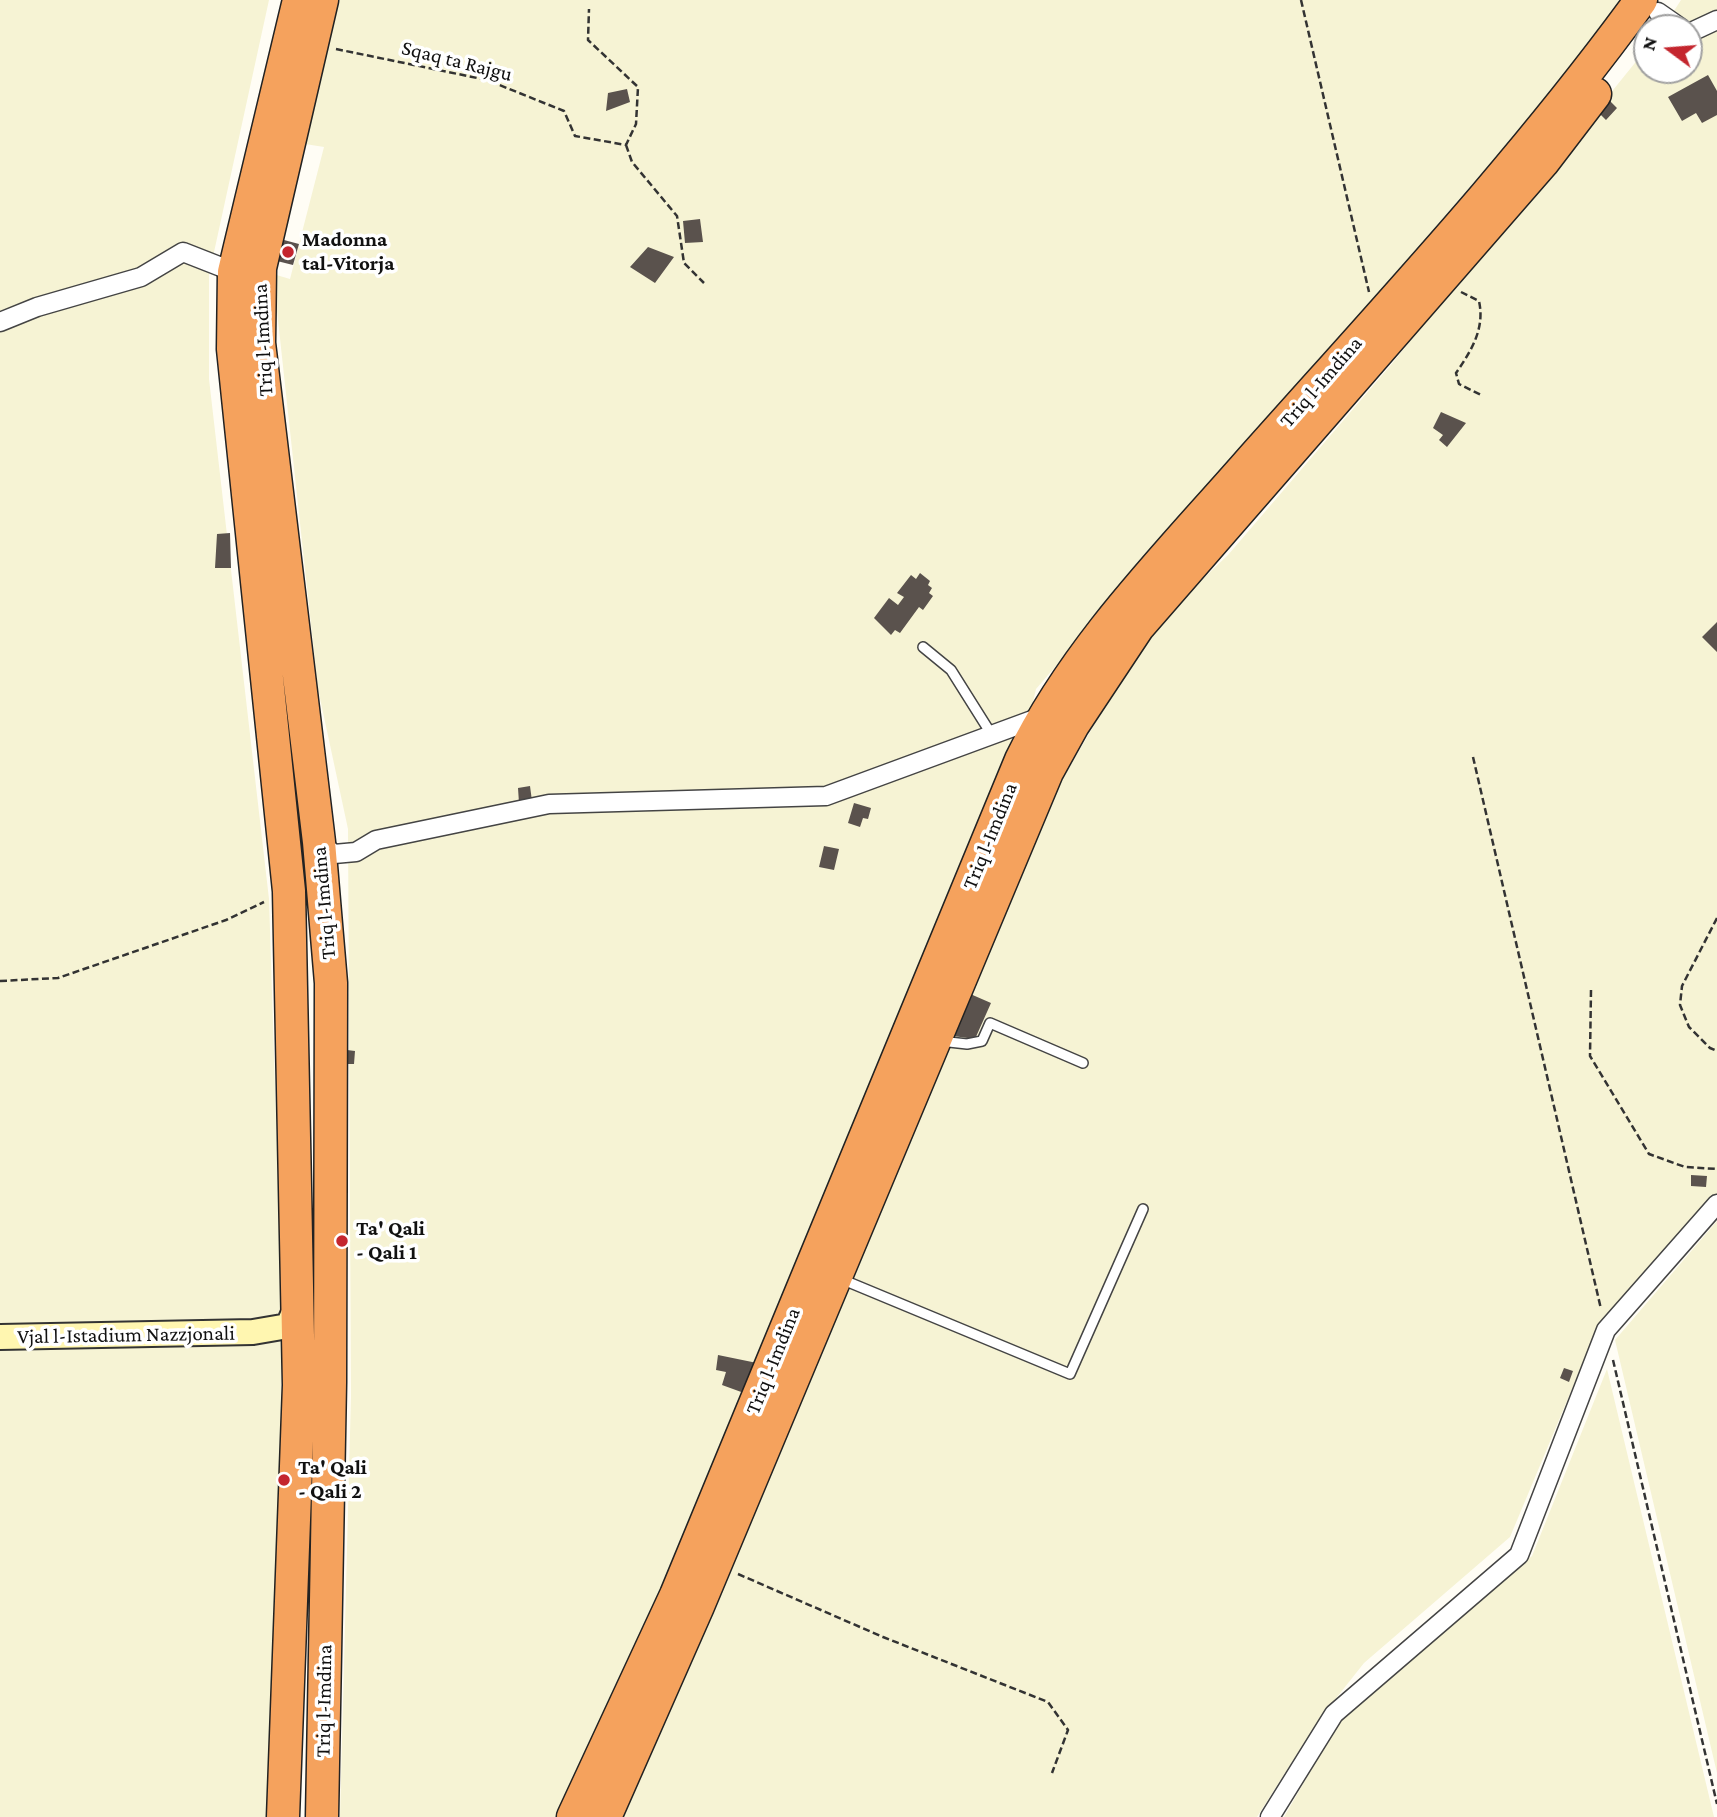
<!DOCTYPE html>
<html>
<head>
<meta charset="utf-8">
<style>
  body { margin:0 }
  #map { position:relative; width:1717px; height:1817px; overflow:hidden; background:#fffdf5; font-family:"Crimson Pro",serif }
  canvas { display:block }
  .north { position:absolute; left:1633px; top:14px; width:70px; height:70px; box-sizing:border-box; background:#fff; border:2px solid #a0a0a0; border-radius:50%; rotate:286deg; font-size:19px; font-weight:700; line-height:28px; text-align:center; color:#111 }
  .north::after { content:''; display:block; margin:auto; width:24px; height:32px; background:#c4262e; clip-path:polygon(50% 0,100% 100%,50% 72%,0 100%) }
</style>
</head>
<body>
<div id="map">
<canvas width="1717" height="1817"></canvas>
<div class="north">N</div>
</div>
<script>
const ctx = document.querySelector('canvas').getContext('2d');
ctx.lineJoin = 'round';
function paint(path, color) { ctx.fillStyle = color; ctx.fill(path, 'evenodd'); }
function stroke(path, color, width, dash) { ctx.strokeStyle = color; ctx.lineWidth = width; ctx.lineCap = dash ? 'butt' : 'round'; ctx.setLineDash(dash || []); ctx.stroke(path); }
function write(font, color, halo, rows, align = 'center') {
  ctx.font = font + ' "Crimson Pro",serif'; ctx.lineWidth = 7; ctx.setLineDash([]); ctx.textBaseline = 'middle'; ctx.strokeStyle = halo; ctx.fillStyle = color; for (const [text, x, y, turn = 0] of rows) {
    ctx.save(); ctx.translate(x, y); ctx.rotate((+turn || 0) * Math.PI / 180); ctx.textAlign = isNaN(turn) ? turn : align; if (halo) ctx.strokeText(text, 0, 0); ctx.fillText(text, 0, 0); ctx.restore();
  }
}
paint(new Path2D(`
  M 0,0 L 269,0 L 209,275 L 209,379 L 269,899 L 282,1304 L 278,1642 L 268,1817 L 0,1817 Z
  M 334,0 L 1623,0 L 1571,70 L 1036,689 L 1027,728 L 637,1650 L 559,1817 L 340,1817 L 351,1396 L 348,829 L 318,689 L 273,274 L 290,279 L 324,147 L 299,143 Z
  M 1681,0 L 1717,0 L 1717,1196 L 1598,1327 L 1510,1537 L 1364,1663 L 1318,1721 L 1257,1817 L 621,1817 L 844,1300 L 1055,792 L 1111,696 L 1166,614 L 1228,555 L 1390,366 L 1647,48 L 1647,70 L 1689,70 L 1689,28 L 1663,28 Z
  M 1717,1221 L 1717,1773 L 1615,1340 Z
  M 1607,1369 L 1714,1817 L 1284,1817 L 1340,1720 L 1532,1556 Z`), '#f6f3d4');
paint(new Path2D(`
  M 1708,75 L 1717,91 L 1717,115 L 1702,123 L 1696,113 L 1682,121 L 1668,97 Z
  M 627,89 L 630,102 L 606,111 L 608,93 Z
  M 1610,101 L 1617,108 L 1606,120 L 1599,113 Z
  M 700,219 L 703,242 L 685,243 L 683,221 Z
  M 284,240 L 299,244 L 293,265 L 277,261 Z
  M 648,247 L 674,257 L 655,283 L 630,267 Z
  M 1441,412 L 1466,423 L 1447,447 L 1439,440 L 1443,435 L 1433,428 Z
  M 230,533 L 231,568 L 215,568 L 217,534 Z
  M 920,573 L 930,581 L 928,585 L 932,588 L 929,593 L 933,596 L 923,610 L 919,607 L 900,633 L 895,630 L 891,635 L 874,618 L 889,598 L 898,605 L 904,597 L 897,593 L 911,575 L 916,579 Z
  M 1717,622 L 1717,652 L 1702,637 Z
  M 530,786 L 532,801 L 519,803 L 518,788 Z
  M 854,803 L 871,808 L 868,819 L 863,818 L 860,827 L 848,823 Z
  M 824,846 L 839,849 L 834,870 L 819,867 Z
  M 968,993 L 991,1003 L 975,1039 L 953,1036 Z
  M 347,1050 L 355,1051 L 354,1064 L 346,1064 Z
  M 1691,1175 L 1707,1176 L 1706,1187 L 1691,1186 Z
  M 718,1355 L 757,1363 L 744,1393 L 722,1385 L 726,1372 L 716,1370 Z
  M 1564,1368 L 1573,1371 L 1569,1382 L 1560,1378 Z`), '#5a524d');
const lane = new Path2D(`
  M 923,647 L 951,670 L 990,732
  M 940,1041 L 967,1044 L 982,1041 L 990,1023 L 1083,1063
  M 841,1279 L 1070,1374 L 1143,1209`);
const street = new Path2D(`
  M 1658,12 L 1681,28
  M 1689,33 L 1717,20
  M 0,322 L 37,307 L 141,277 L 183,252 L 234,272
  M 319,842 L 334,854 L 356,852 L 376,840 L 549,804 L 826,796 L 1043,716
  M 1270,1817 L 1334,1714 L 1519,1555 L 1606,1330 L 1717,1204`);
const secondary = new Path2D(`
  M 0,1337 L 253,1332 L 288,1326 L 298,1303`);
const highway = new Path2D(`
  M 322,0 L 260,268 L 259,343 L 319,842 L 331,983 L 330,1383 L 322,1817
  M 283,1817 L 299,1385 L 289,891 L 233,349 L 234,272 L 299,0
  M 573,1817 L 676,1595 L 1021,760 C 1075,649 1164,559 1245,467 C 1380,315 1521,165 1641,0
  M 605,1817 L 698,1606 L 1047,772 L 1073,725 L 1138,627 L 1543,162 L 1595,94`);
stroke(lane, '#444', 12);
stroke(street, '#444', 21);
stroke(secondary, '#333', 28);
stroke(highway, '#222', 35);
stroke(new Path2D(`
  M 1301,0 L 1369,292
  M 336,49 L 487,80 L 564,111 L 575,136 L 626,145 L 636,124 L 638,87 L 588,40 L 589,9
  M 626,145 L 632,162 L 677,216 L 684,263 L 704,283
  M 1461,292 L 1479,301 C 1485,328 1472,350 1456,373 L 1459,384 L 1483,396
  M 1473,757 L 1601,1309
  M 1717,918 L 1682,986 L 1680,1005 L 1689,1027 L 1710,1048 L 1717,1051
  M 0,981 L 58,978 L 226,920 L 264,902
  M 1591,990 L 1590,1056 L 1649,1154 L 1685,1167 L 1717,1169
  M 1613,1360 L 1717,1804
  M 738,1574 L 883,1637 L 1048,1702 L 1068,1730 L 1052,1773`), '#333', 2.5, [7, 3.5]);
stroke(lane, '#fff', 9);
stroke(street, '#fff', 18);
stroke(secondary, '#fff6b0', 24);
stroke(highway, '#f5a25d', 32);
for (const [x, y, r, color] of [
  [288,252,7,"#c4262e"],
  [342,1241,7,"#c4262e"],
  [284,1480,7,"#c4262e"]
]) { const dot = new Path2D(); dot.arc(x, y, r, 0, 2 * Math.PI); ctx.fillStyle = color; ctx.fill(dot); stroke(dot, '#fff', 2.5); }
write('21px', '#111', '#fff', [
  ["Sqaq ta Rajgu",457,61,14],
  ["Triq l-Imdina",263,340,-93],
  ["Triq l-Imdina",1321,382,-49],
  ["Triq l-Imdina",990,836,-68],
  ["Triq l-Imdina",324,903,-95],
  ["Vjal l-Istadium Nazzjonali",126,1335,-1],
  ["Triq l-Imdina",773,1361,-68],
  ["Triq l-Imdina",324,1701,-89]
]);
write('bold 21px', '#111', '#fff', [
  ["Madonna",302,240],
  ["tal-Vitorja",302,264],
  ["Ta' Qali",356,1229],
  ["- Qali 1",356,1253],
  ["Ta' Qali",298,1468],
  ["- Qali 2",298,1492]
], 'left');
</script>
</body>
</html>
